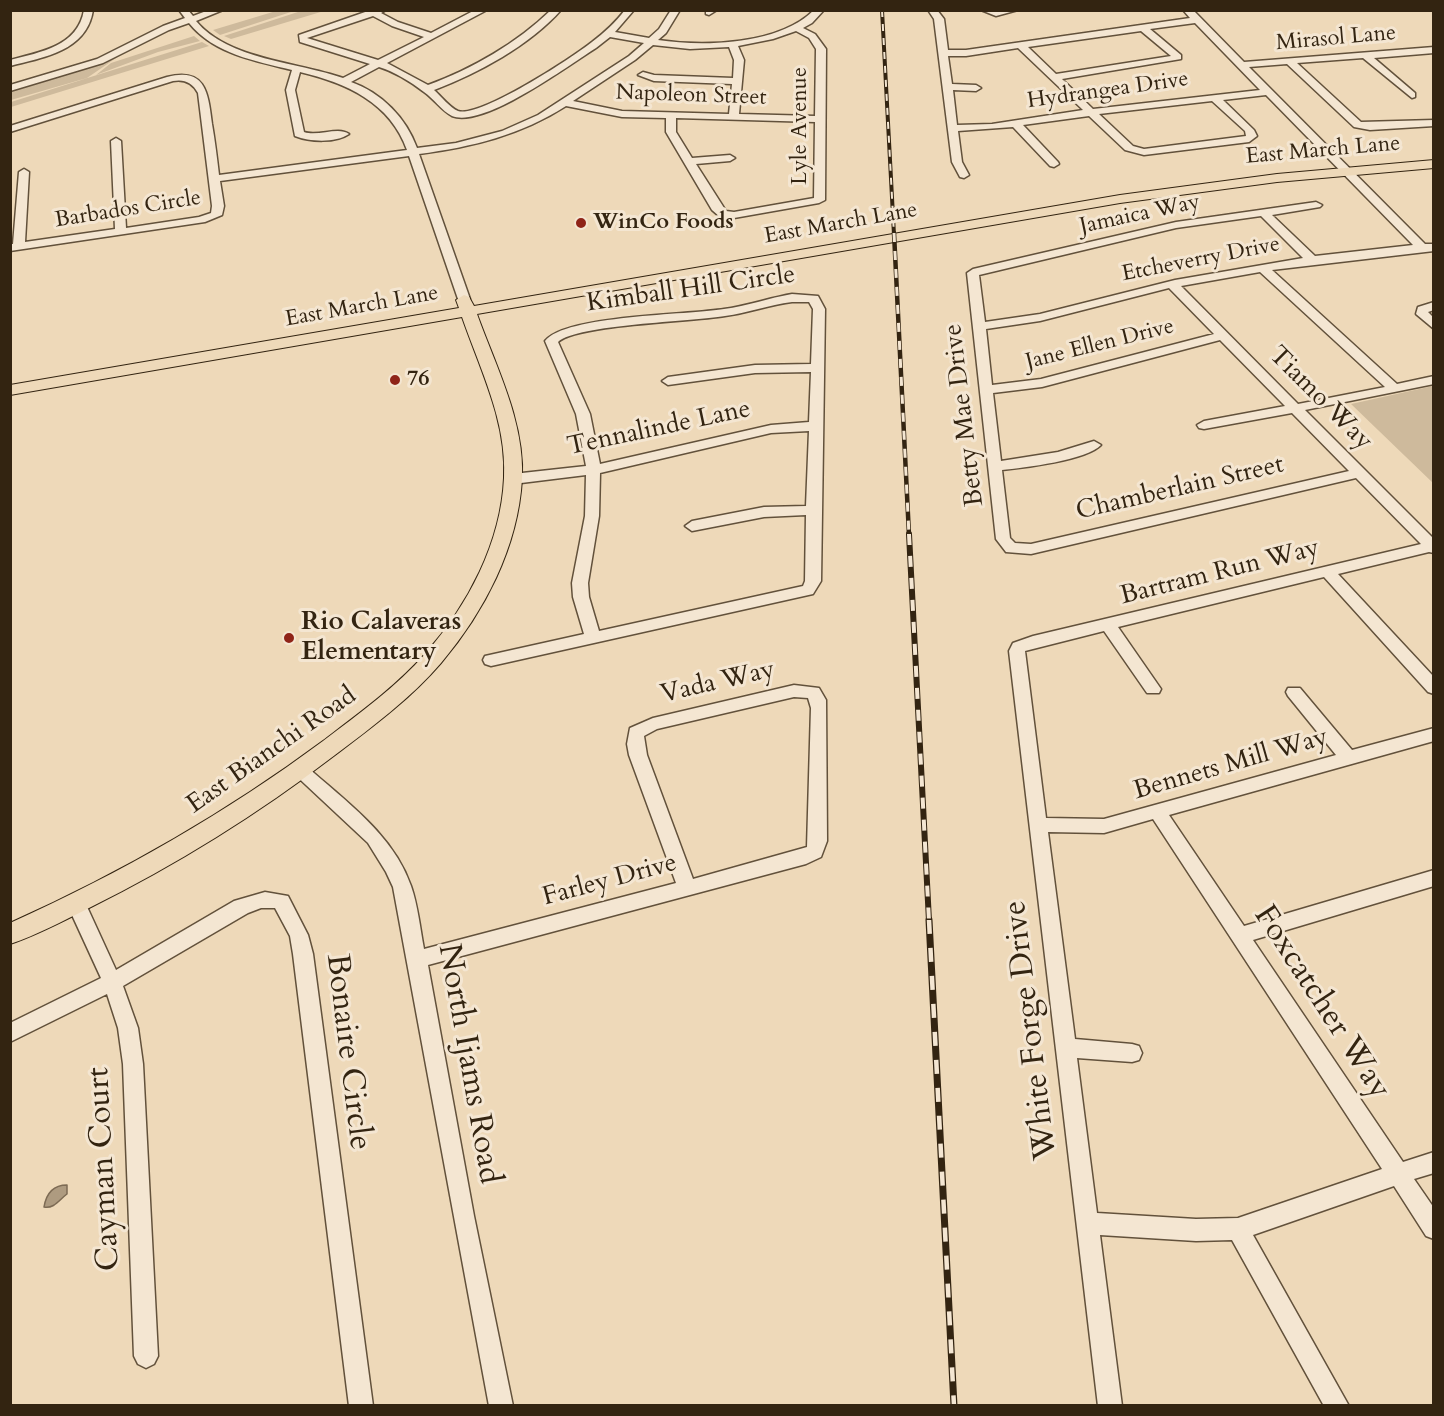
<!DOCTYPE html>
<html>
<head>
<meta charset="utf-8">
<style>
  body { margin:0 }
  #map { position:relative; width:1444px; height:1416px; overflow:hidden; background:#eed9b9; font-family:Cardo,serif }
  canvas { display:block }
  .frame { position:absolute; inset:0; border:12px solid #332411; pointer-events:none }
</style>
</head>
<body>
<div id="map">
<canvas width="1444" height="1416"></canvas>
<div class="frame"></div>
</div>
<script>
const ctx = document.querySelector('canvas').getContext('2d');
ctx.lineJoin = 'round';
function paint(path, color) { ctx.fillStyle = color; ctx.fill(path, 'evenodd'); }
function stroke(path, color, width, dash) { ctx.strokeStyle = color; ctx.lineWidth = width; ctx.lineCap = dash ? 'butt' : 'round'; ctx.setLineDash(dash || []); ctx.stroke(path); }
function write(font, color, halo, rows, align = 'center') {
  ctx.font = font + ' Cardo,serif'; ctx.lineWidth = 6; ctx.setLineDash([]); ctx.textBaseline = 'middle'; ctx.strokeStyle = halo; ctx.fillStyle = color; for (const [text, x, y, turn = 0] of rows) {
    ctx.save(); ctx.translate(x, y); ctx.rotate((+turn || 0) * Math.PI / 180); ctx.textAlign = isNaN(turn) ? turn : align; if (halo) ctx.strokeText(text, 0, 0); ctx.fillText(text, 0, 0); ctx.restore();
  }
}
paint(new Path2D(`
  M 276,11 L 294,11 L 220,35 L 213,30 Z
  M 301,11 L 324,11 L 231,39 L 224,36 Z
  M 194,36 L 200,41 L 158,52 L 96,75 L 111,63 Z
  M 202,42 L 209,46 L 11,107 L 11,102 Z
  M 119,56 L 87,78 L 11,100 L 10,90 Z
  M 1433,386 L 1434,386 L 1433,483 L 1351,404 Z`), '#ceba9c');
const water = new Path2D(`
  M 67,1185 L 67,1194 C 59,1200 54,1209 44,1207 C 46,1195 52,1185 67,1185 Z`);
paint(water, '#ae9b80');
stroke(water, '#7d6b54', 1.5);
const minor = new Path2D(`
  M 84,10 L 93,10 C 87,51 44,57 10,66 L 10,60 C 41,52 78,46 84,10 Z
  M 179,10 L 188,10 L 193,16 L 209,10 L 223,10 L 196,21 C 228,60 298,62 343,78 L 370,64 L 300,42 L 299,35 L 371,10 L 386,10 L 381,13 L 398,22 L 431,33 L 475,10 L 487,10 L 387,63 L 428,85 C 472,69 517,43 551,10 L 561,10 C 529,46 478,73 434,90 C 441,96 450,108 458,111 C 480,118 572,58 592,42 C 604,33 615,23 625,10 L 634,10 L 615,32 L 649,38 L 659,29 L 671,10 L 680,10 L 666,33 L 658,40 C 704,47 779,45 814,10 L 824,10 L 812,23 L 803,28 L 815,34 L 826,49 L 825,200 L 819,203 L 734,218 L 719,216 L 712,210 L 666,132 L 666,118 L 622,117 L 566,106 C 521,135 472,147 419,154 L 470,299 L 468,302 L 464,303 L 458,299 L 409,156 L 220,181 L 224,206 L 222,215 L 205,222 L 10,251 L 10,244 L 13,244 L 19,172 L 24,169 L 29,172 L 25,242 L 115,229 L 111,141 L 116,138 L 121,141 L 126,228 L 199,217 L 211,213 L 212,206 L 198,93 C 192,82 184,79 173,81 L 10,132 L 10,126 L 167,77 C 206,67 208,93 212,124 C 215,141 217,158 219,175 L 407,150 C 390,102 346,83 300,72 L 295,90 L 304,132 C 318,137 338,126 349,134 C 336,143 310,142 295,136 L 286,90 L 292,70 C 255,61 214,54 189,23 L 169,30 L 103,63 L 10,91 L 10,85 L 97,59 L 163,26 L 185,18 ZM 373,16 L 392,26 L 424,37 L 378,60 L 307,38 ZM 796,31 L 809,38 L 816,49 L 815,116 L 739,114 L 744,60 L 738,46 L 773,39 ZM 610,37 L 644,43 L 629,56 L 538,115 L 502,131 L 456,143 L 417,148 C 406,118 382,93 351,82 L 379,67 C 395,72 411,82 424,92 C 434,99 442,111 452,116 C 483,129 569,65 596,48 ZM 653,45 L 690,49 L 729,47 L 734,60 L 733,78 L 654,75 L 643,72 L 638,75 L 654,81 L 732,84 L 729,114 L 622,111 L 573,101 L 635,60 ZM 676,118 L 815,122 L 814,198 L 734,212 L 726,211 L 696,164 L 730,161 L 735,158 L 730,155 L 692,158 L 676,132 Z
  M 706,10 L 717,10 L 709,15 L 706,14 Z
  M 928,10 L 937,10 L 944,19 L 948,50 L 966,50 L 1190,18 L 1183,10 L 1193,10 L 1244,62 L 1434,47 L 1434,53 L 1374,58 L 1415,93 L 1415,97 L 1412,98 L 1363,58 L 1297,63 L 1361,122 L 1434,120 L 1434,126 L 1370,130 L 1354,127 L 1287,64 L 1249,67 L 1425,244 L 1434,244 L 1434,251 L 1272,270 L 1397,384 L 1434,376 L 1434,384 L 1305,410 L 1434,539 L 1434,553 L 1429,552 L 1338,574 L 1434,677 L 1434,694 L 1428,692 L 1324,577 L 1118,627 L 1161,689 L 1159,693 L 1147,693 L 1104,631 L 1025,651 L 1046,818 L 1104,819 L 1336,755 L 1288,696 L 1286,692 L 1288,688 L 1300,688 L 1352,750 L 1434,728 L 1434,741 L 1169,815 L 1244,926 L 1434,870 L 1434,886 L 1253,940 L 1403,1162 L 1434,1152 L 1434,1173 L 1414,1179 L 1434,1208 L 1434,1239 L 1426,1236 L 1394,1186 L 1253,1235 L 1349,1406 L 1324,1406 L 1232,1240 L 1196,1241 L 1100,1235 L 1122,1406 L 1098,1406 L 1009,651 L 1013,643 L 1033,636 L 1421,544 L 1356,478 L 1031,554 L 1006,552 L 996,539 L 967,273 L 973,269 L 1176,222 L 1316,202 L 1322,205 L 1320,207 L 1272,215 L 1315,256 L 1413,245 L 1266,95 L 1223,100 L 1254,130 L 1257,136 L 1249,142 L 1144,155 L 1125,150 L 1089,116 L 1023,125 L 1058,162 L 1059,164 L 1054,167 L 1050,166 L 1013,127 L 958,131 L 962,162 L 969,175 L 964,178 L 960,177 L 952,162 L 934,19 ZM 1195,23 L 1260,90 L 1093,109 L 1062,79 L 1181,59 L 1181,55 L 1150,29 ZM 1141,31 L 1171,56 L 1056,74 L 1028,47 ZM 1018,48 L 1083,110 L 992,124 L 957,125 L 953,90 L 976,91 L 981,88 L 976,85 L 952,84 L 948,56 L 966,56 ZM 1212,101 L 1245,131 L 1246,136 L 1144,149 L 1133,146 L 1099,114 ZM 1261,216 L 1303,258 L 1175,280 L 1040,314 L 985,322 L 979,275 L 1176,228 ZM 1260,272 L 1385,387 L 1298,404 L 1181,286 ZM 1169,288 L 1214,334 L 1041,379 L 992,385 L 986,329 L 1040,321 ZM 1220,340 L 1285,406 L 1204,421 L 1197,425 L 1199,428 L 1204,429 L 1292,413 L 1349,471 L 1031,544 L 1015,543 L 1010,538 L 1002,470 C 1024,468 1087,460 1101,445 L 1094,441 L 1058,452 L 1001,461 L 993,393 L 1042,387 ZM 1153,819 L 1382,1169 L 1238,1218 L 1196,1219 L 1097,1213 L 1077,1058 L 1132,1062 L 1139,1060 L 1142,1053 L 1139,1046 L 1132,1044 L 1075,1039 L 1048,832 L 1104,833 Z
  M 981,10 L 1018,10 L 996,16 Z
  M 792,294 L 818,296 L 825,309 L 821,581 L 813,594 L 491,666 L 485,664 L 483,660 L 485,656 L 584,634 L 573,597 L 572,583 L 585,516 L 586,475 L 513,484 L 506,479 L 513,474 L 586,466 L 576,414 L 545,341 C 565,315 688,315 724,309 C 747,306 769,298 792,294 ZM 792,302 L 809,302 L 813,309 L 811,364 L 755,365 L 668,377 L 662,381 L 668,385 L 755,373 L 811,372 L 809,422 L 771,425 L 600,464 L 590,414 L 558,342 C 578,324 691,322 725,316 C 747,313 769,305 792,302 ZM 809,431 L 806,506 L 764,507 L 692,521 L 685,526 L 692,531 L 764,517 L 806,515 L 805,581 L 803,586 L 599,631 L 589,597 L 588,583 L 599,516 L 600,473 L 771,433 Z
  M 1434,302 L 1434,310 L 1428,312 L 1434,318 L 1434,329 L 1416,314 L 1418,307 Z
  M 794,685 L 819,688 L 826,700 L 827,841 L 821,857 L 806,864 L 428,965 L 474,1216 L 513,1406 L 489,1406 L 393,887 L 386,872 L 368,843 L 291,771 L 294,766 L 300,764 L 306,766 C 345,801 393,834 411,886 C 418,906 420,928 424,949 L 676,883 L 629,755 L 627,744 L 630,728 L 653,718 ZM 794,697 L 808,698 L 811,708 L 807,847 L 693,879 L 647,755 L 644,736 L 657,729 Z
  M 265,892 L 288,896 L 308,935 L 313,954 L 373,1406 L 349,1406 L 293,954 L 290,936 L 275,908 L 261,908 L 248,913 L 123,986 L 138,1028 L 143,1064 L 158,1356 L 154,1364 L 146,1368 L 138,1364 L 134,1356 L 123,1064 L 118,1028 L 107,994 L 10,1042 L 10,1023 L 101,978 L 67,904 L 69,898 L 76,896 L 83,898 L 116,970 L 234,901 Z`);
const major = new Path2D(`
  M 1434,160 L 1434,168 L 1277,182 L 1120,203 L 477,314 C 496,367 525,422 522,479 C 518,548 484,612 441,663 C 410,699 372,727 335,755 C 258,814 176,865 89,908 C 63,921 37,935 10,944 L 10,923 C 121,873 226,813 323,741 C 360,713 396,687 426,653 C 468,605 501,543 504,478 C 507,421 480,369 462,317 L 10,395 L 10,385 L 459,308 L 456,300 L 464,295 L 469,297 L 474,306 L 1120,195 L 1277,174 Z`);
stroke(minor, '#62513b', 3);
stroke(major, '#332411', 2);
paint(minor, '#f4e6d2');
paint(major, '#eed9b9');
const railFar3 = new Path2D(`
  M 882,10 L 894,235`);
const railFar2 = new Path2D(`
  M 894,233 L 909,535`);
const railFar1 = new Path2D(`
  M 909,534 L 929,921`);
const rail = new Path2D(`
  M 929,920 L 954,1406`);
stroke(railFar3, '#332411', 4);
stroke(railFar2, '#332411', 4.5);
stroke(railFar1, '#332411', 6);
stroke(rail, '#332411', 7);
stroke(railFar3, '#f4e6d2', 2, [7]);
stroke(railFar2, '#f4e6d2', 3, [9]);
stroke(railFar1, '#f4e6d2', 4, [11]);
stroke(rail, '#f4e6d2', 4.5, [14]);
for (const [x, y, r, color] of [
  [581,223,6,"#8f2418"],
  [395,380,6,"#8f2418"],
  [289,638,6,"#8f2418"]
]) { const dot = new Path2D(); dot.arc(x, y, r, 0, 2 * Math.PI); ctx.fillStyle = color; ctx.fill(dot); stroke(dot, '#f4e6d2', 2); }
write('22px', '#332411', '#f4e6d2', [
  ["Mirasol Lane",1336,39,-5],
  ["Hydrangea Drive",1108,91,-8],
  ["Napoleon Street",691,96,2],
  ["Lyle Avenue",801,126,-90],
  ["East March Lane",1323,151,-5],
  ["Barbados Circle",128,210,-9],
  ["Jamaica Way",1140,215,-12],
  ["East March Lane",841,224,-10],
  ["Etcheverry Drive",1201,260,-11],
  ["East March Lane",362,307,-10],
  ["Jane Ellen Drive",1100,345,-14]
]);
write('bold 22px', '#332411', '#f4e6d2', [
  ["WinCo Foods",593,223],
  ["76",407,380]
], 'left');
write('26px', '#332411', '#f4e6d2', [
  ["Kimball Hill Circle",691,290,-8],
  ["Tiamo Way",1320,399,45],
  ["Betty Mae Drive",965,415,-97],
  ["Tennalinde Lane",659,429,-12],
  ["Chamberlain Street",1180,489,-13],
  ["Bartram Run Way",1220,573,-14],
  ["Vada Way",718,683,-13],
  ["East Bianchi Road",272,751,-35],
  ["Bennets Mill Way",1231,765,-16],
  ["Farley Drive",610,881,-15]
]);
write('bold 26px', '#332411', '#f4e6d2', [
  ["Rio Calaveras",301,623],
  ["Elementary",301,653]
], 'left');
write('32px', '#332411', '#f4e6d2', [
  ["Foxcatcher Way",1321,1003,57],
  ["White Forge Drive",1032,1030,-97],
  ["Bonaire Circle",347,1052,83],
  ["North Ijams Road",468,1064,80],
  ["Cayman Court",105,1169,-93]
]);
</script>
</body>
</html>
